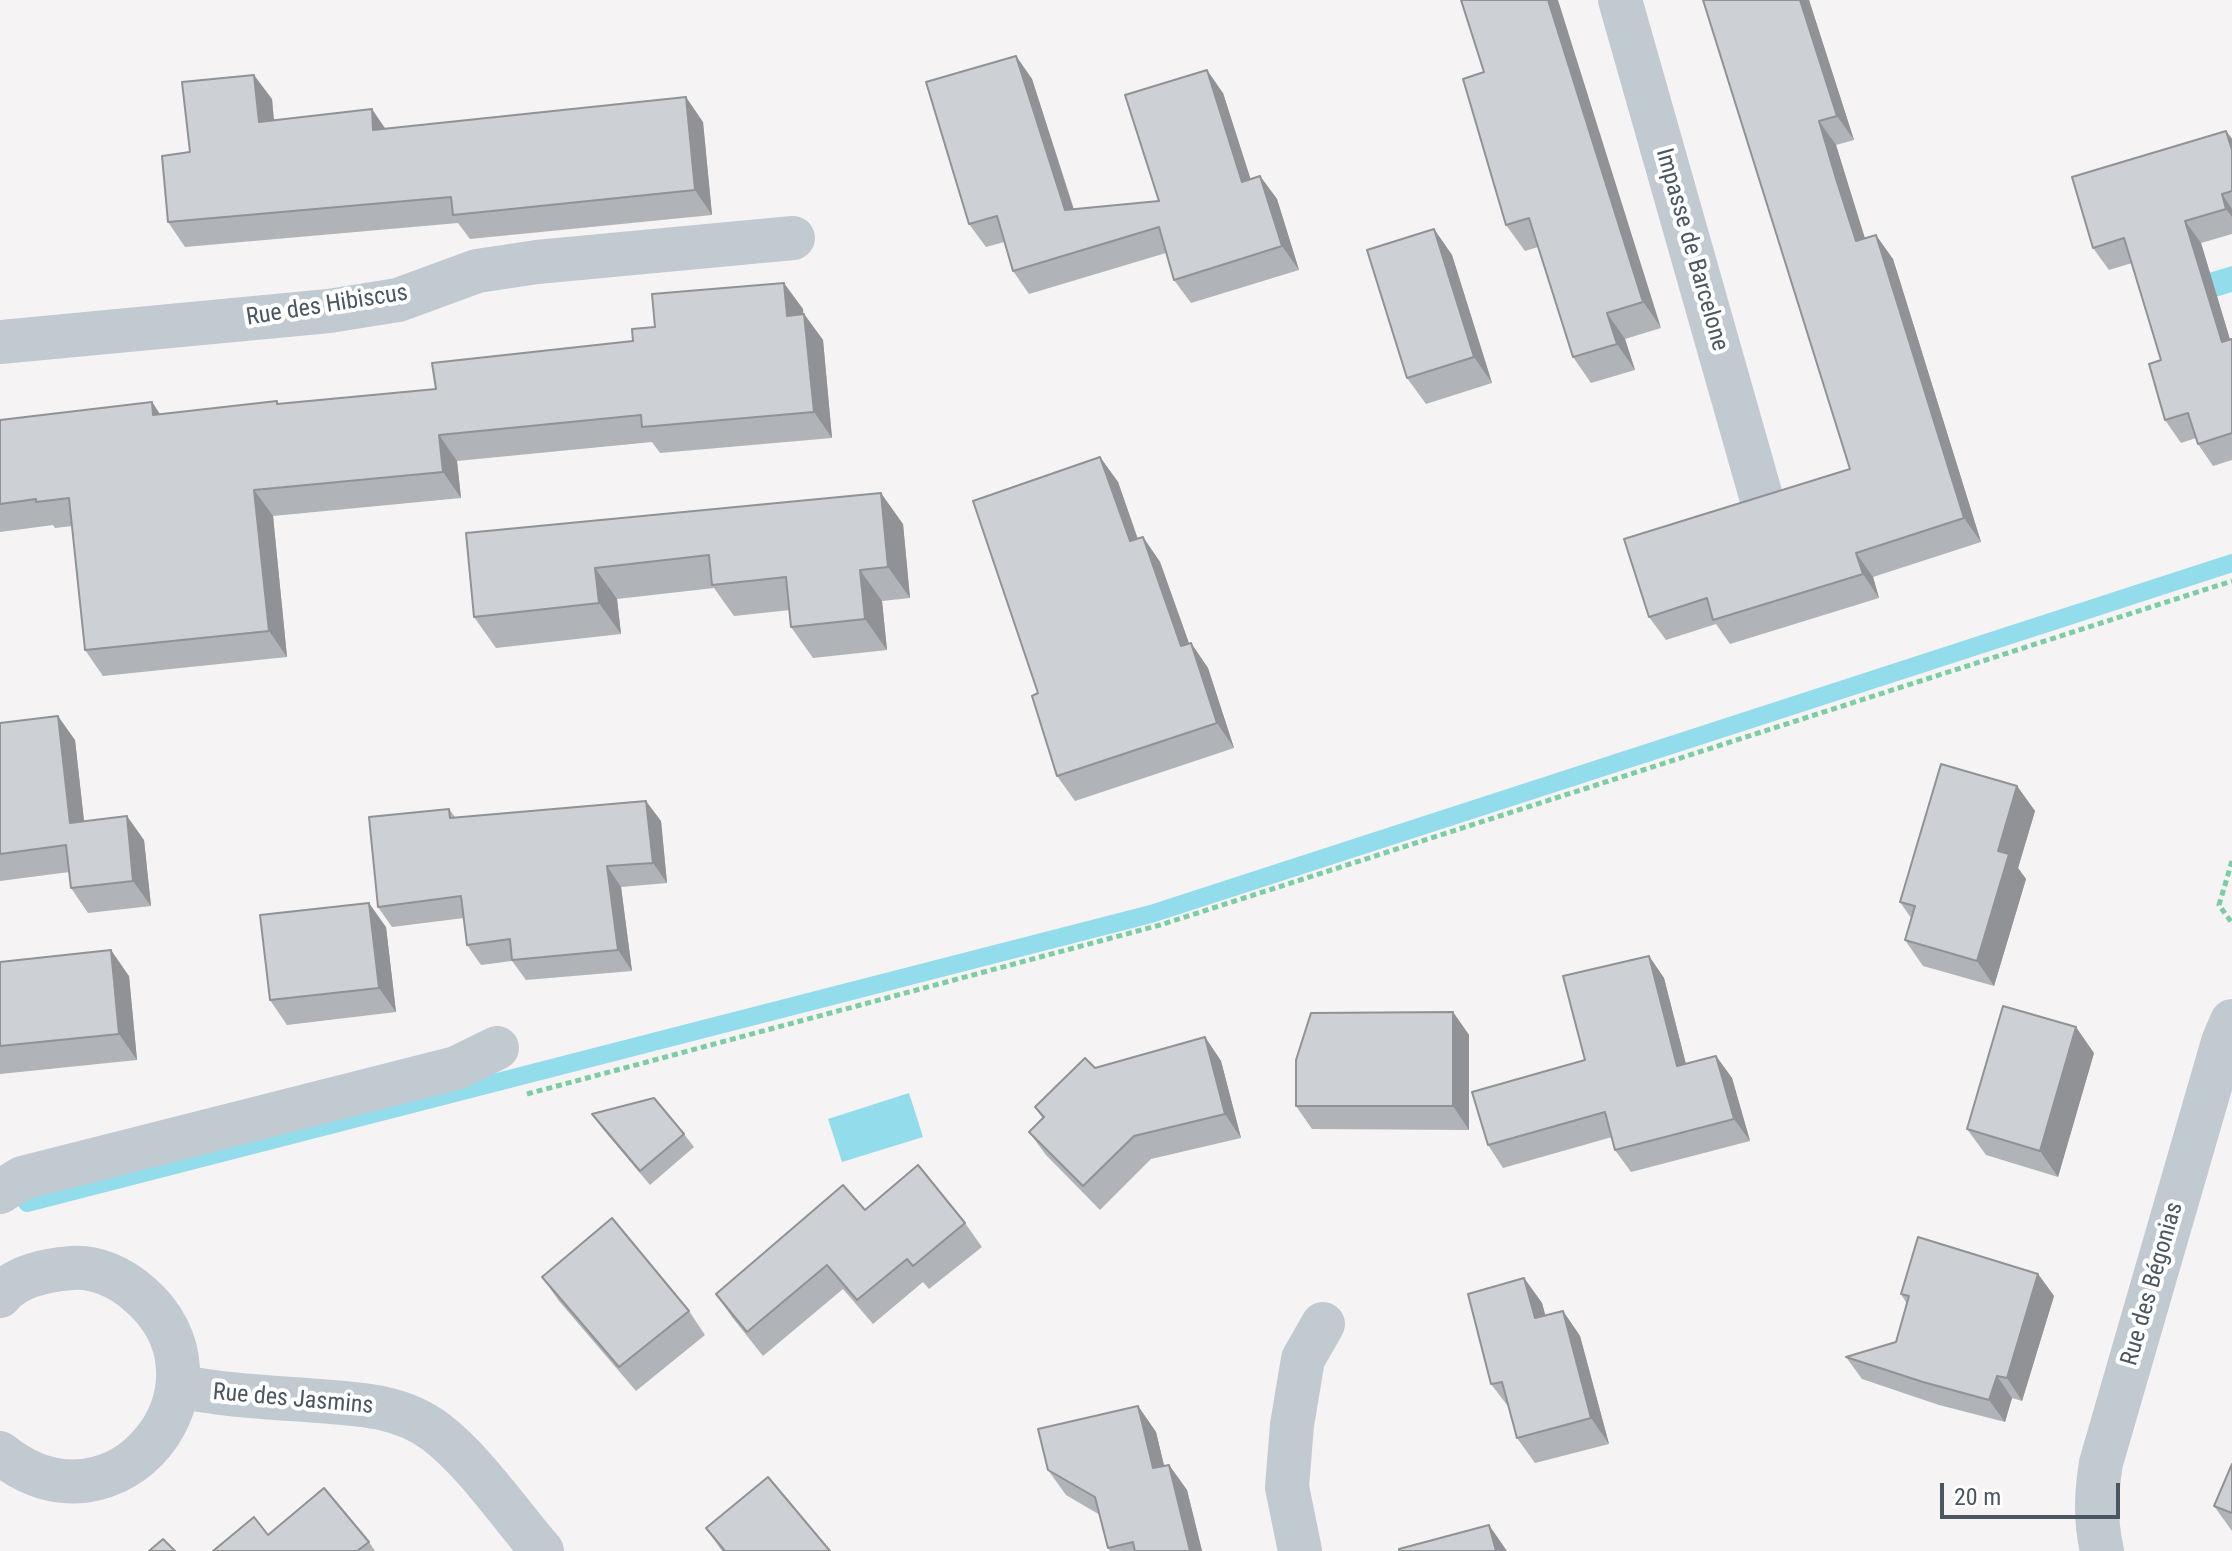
<!DOCTYPE html>
<html>
<head>
<meta charset="utf-8">
<style>
  body { margin:0 }
  #map { position:relative; width:2232px; height:1551px; overflow:hidden; background:#f5f3f3; font-family:"Roboto Condensed",sans-serif }
  canvas { display:block }
  .scale { position:absolute; left:1940px; top:1483px; width:180px; height:36px; box-sizing:border-box; border:4px solid #4b5760; border-top:0; padding-left:10px; font-size:24px; line-height:28px; white-space:nowrap; color:#4b5760; -webkit-text-stroke:6px #fff; paint-order:stroke }
</style>
</head>
<body>
<div id="map">
<canvas width="2232" height="1551"></canvas>
<div class="scale">20 m</div>
</div>
<script>
const ctx = document.querySelector('canvas').getContext('2d');
ctx.lineJoin = 'round';
function paint(path, color) { ctx.fillStyle = color; ctx.fill(path, 'evenodd'); }
function stroke(path, color, width, dash) { ctx.strokeStyle = color; ctx.lineWidth = width; ctx.lineCap = dash ? 'butt' : 'round'; ctx.setLineDash(dash || []); ctx.stroke(path); }
function write(font, color, halo, rows, align = 'center') {
  ctx.font = font + ' "Roboto Condensed",sans-serif'; ctx.lineWidth = 8; ctx.setLineDash([]); ctx.textBaseline = 'middle'; ctx.strokeStyle = halo; ctx.fillStyle = color; for (const [text, x, y, turn = 0] of rows) {
    ctx.save(); ctx.translate(x, y); ctx.rotate((+turn || 0) * Math.PI / 180); ctx.textAlign = isNaN(turn) ? turn : align; if (halo) ctx.strokeText(text, 0, 0); ctx.fillText(text, 0, 0); ctx.restore();
  }
}
paint(new Path2D(`
  M 2232,266 L 2232,292 L 2152,316 L 2145,292 Z
  M 909,1093 L 923,1137 L 842,1162 L 828,1119 Z`), '#92dceb');
stroke(new Path2D(`
  M 27,1203 L 1151,914 L 2232,563`), '#92dceb', 18);
stroke(new Path2D(`
  M 2232,861 L 2219,905 L 2232,923
  M 527,1094 L 1160,925 L 2232,581`), '#7ccda3', 5, [6, 4]);
stroke(new Path2D(`
  M 1620,0 L 1762,500
  M 0,342 L 329,311 L 398,300 L 477,271 L 537,262 L 793,238
  M 0,1192 L 22,1178 L 456,1068 L 497,1048
  M 0,1296 C 16,1275 48,1270 72,1268 C 96,1266 121,1278 138,1293 C 245,1382 117,1548 0,1453
  M 178,1386 C 221,1395 263,1397 306,1400 C 351,1404 398,1403 436,1432 C 474,1461 510,1514 542,1551
  M 1300,1551 L 1287,1487 L 1292,1425 L 1303,1359 L 1323,1324
  M 2102,1551 C 2095,1520 2096,1494 2101,1463 L 2223,1042 L 2232,1021`), '#c1cad1', 44);
paint(new Path2D(`
  M 1703,0 L 1809,0 L 1854,140 L 1836,145 L 1854,205 L 1864,238 L 1893,259 L 1981,542 L 1873,577 L 1879,598 L 1730,644 L 1716,624 L 1666,640 L 1649,617 L 1850,469 Z
  M 1016,56 L 1032,79 L 1074,209 L 1159,201 L 1223,93 L 1250,179 L 1260,176 L 1277,199 L 1299,270 L 1191,303 L 1174,280 L 1166,253 L 1029,294 L 1013,271 L 1004,242 L 986,247 L 969,224 Z
  M 1484,72 L 1661,328 L 1625,339 L 1635,370 L 1591,383 L 1573,357 L 1538,247 L 1525,251 L 1506,225 Z
  M 272,99 L 274,120 L 385,129 L 703,122 L 712,215 L 470,239 L 458,223 L 185,247 L 168,222 L 190,152 Z
  M 2226,131 L 2232,139 L 2232,234 L 2201,243 L 2230,340 L 2232,339 L 2232,460 L 2213,466 L 2198,444 L 2196,438 L 2181,443 L 2165,420 L 2161,360 L 2132,263 L 2109,270 L 2093,248 Z
  M 1434,229 L 1452,255 L 1492,383 L 1426,404 L 1407,378 Z
  M 803,309 L 803,314 L 804,314 L 823,340 L 832,438 L 660,453 L 652,442 L 457,461 L 461,498 L 273,516 L 287,657 L 103,676 L 85,650 L 72,526 L 55,528 L 53,525 L 0,532 L 0,420 L 152,402 L 160,415 L 277,401 L 279,404 L 436,389 L 633,341 Z
  M 1100,457 L 1118,482 L 1138,539 L 1143,537 L 1160,562 L 1189,644 L 1191,643 L 1208,668 L 1234,748 L 1075,801 L 1057,776 Z
  M 903,524 L 910,598 L 882,601 L 887,650 L 813,658 L 791,627 L 790,610 L 734,616 L 714,588 L 617,599 L 621,634 L 496,648 L 474,617 L 466,533 Z
  M 0,723 L 75,740 L 84,821 L 144,840 L 151,906 L 88,913 L 71,888 L 69,872 L 0,881 Z
  M 2017,786 L 2035,811 L 2018,868 L 2026,879 L 1994,986 L 1923,966 L 1905,940 L 1911,918 L 1900,902 Z
  M 449,809 L 455,817 L 661,821 L 667,883 L 621,887 L 632,971 L 526,980 L 512,961 L 481,965 L 467,945 L 464,918 L 392,927 L 378,907 Z
  M 386,927 L 396,1012 L 287,1025 L 270,1000 Z
  M 1649,956 L 1664,978 L 1686,1064 L 1716,1056 L 1732,1078 L 1750,1141 L 1631,1172 L 1615,1150 L 1612,1137 L 1503,1168 L 1488,1145 L 1585,1060 Z
  M 0,962 L 129,976 L 137,1060 L 0,1074 Z
  M 1453,1012 L 1469,1035 L 1469,1130 L 1312,1129 L 1296,1106 Z
  M 1205,1037 L 1221,1061 L 1241,1138 L 1151,1159 L 1100,1210 L 1046,1155 L 1029,1132 L 1043,1119 L 1035,1107 L 1095,1068 Z
  M 2094,1053 L 2058,1177 L 1986,1155 L 1967,1129 Z
  M 592,1114 L 684,1134 L 694,1147 L 650,1185 L 602,1128 Z
  M 865,1210 L 965,1223 L 982,1247 L 929,1289 L 923,1282 L 873,1324 L 843,1289 L 763,1356 L 732,1317 L 716,1294 Z
  M 2038,1274 L 2054,1296 L 2022,1401 L 2012,1398 L 2005,1422 L 1939,1405 L 1862,1379 L 1846,1357 L 1896,1342 L 1907,1304 L 1901,1294 Z
  M 542,1277 L 689,1311 L 705,1335 L 636,1391 L 559,1301 Z
  M 1524,1278 L 1542,1303 L 1545,1315 L 1563,1311 L 1580,1336 L 1609,1444 L 1535,1463 L 1517,1438 L 1510,1409 L 1491,1384 Z
  M 1138,1406 L 1156,1432 L 1164,1466 L 1169,1465 L 1187,1490 L 1202,1551 L 1110,1551 L 1108,1548 L 1100,1515 L 1066,1495 L 1048,1470 Z
  M 2232,1464 L 2232,1531 L 2214,1506 Z
  M 706,1528 L 830,1551 L 722,1551 Z
  M 268,1535 L 369,1542 L 375,1551 L 213,1551 Z`), '#b0b3b7');
paint(new Path2D(`
  M 1548,0 L 1558,0 L 1661,328 L 1643,302 Z
  M 1800,0 L 1809,0 L 1854,140 L 1837,116 Z
  M 1016,56 L 1032,79 L 1081,233 L 1065,210 Z
  M 1207,70 L 1223,93 L 1259,205 L 1242,182 Z
  M 254,75 L 272,99 L 276,146 L 259,122 Z
  M 686,97 L 703,122 L 712,215 L 695,190 Z
  M 372,109 L 389,134 L 373,130 Z
  M 1819,121 L 1836,145 L 1873,264 L 1856,241 Z
  M 2226,131 L 2232,139 L 2232,150 Z
  M 1260,176 L 1277,199 L 1299,270 L 1282,246 Z
  M 2222,194 L 2232,209 L 2232,217 L 2226,209 Z
  M 2185,221 L 2201,243 L 2232,346 L 2222,342 Z
  M 1434,229 L 1452,255 L 1492,383 L 1474,357 Z
  M 1876,235 L 1893,259 L 1981,542 L 1964,518 Z
  M 784,283 L 803,309 L 806,342 L 787,316 Z
  M 1607,313 L 1625,339 L 1635,370 L 1617,344 Z
  M 804,314 L 823,340 L 832,438 L 814,412 Z
  M 152,402 L 170,429 L 153,415 Z
  M 439,435 L 457,461 L 461,498 L 443,472 Z
  M 1100,457 L 1118,482 L 1147,566 L 1130,541 Z
  M 254,490 L 273,516 L 287,657 L 269,631 Z
  M 881,493 L 903,524 L 910,598 L 888,567 Z
  M 1143,537 L 1160,562 L 1199,671 L 1181,646 Z
  M 1856,553 L 1873,577 L 1879,598 L 1863,574 Z
  M 595,568 L 617,599 L 621,634 L 599,603 Z
  M 860,570 L 882,601 L 887,650 L 865,619 Z
  M 1191,643 L 1208,668 L 1234,748 L 1217,723 Z
  M 58,716 L 75,740 L 87,848 L 70,823 Z
  M 2017,786 L 2035,811 L 2018,868 L 2026,879 L 1994,986 L 1977,961 L 1998,851 Z
  M 646,801 L 661,821 L 667,883 L 653,863 Z
  M 127,816 L 144,840 L 151,906 L 133,881 Z
  M 607,866 L 621,887 L 632,971 L 618,950 Z
  M 369,903 L 386,927 L 396,1012 L 379,988 Z
  M 111,950 L 129,976 L 137,1060 L 119,1034 Z
  M 1649,956 L 1664,978 L 1692,1088 L 1677,1066 Z
  M 1453,1012 L 1469,1035 L 1469,1130 L 1453,1106 Z
  M 2076,1027 L 2094,1053 L 2058,1177 L 2040,1151 Z
  M 1205,1037 L 1221,1061 L 1241,1138 L 1225,1114 Z
  M 1716,1056 L 1732,1078 L 1750,1141 L 1734,1119 Z
  M 2038,1274 L 2054,1296 L 2022,1401 L 2007,1378 Z
  M 1524,1278 L 1542,1303 L 1553,1343 L 1535,1318 Z
  M 1563,1311 L 1580,1336 L 1609,1444 L 1591,1418 Z
  M 1997,1376 L 2012,1398 L 2005,1422 L 1989,1400 Z
  M 1138,1406 L 1156,1432 L 1171,1494 L 1153,1468 Z
  M 1169,1465 L 1187,1490 L 1202,1551 L 1190,1551 Z
  M 1489,1525 L 1507,1551 L 1496,1551 Z`), '#909295');
const building = new Path2D(`
  M 1461,0 L 1548,0 L 1643,302 L 1607,313 L 1617,344 L 1573,357 L 1529,218 L 1506,225 L 1463,79 L 1484,72 Z
  M 1703,0 L 1800,0 L 1837,116 L 1819,121 L 1837,182 L 1856,241 L 1876,235 L 1964,518 L 1856,553 L 1863,574 L 1713,620 L 1707,598 L 1649,617 L 1624,539 L 1850,469 Z
  M 1016,56 L 1065,210 L 1159,201 L 1125,95 L 1207,70 L 1242,182 L 1260,176 L 1282,246 L 1174,280 L 1159,227 L 1013,271 L 997,216 L 969,224 L 926,82 Z
  M 254,75 L 259,122 L 372,109 L 373,130 L 686,97 L 695,190 L 453,215 L 451,197 L 168,222 L 162,156 L 190,152 L 182,82 Z
  M 2226,131 L 2232,150 L 2232,191 L 2222,194 L 2226,209 L 2185,221 L 2222,342 L 2232,339 L 2232,433 L 2198,444 L 2188,413 L 2165,420 L 2149,364 L 2161,360 L 2124,238 L 2093,248 L 2072,177 Z
  M 1434,229 L 1474,357 L 1407,378 L 1367,250 Z
  M 784,283 L 787,316 L 804,314 L 814,412 L 642,427 L 641,415 L 439,435 L 443,472 L 254,490 L 269,631 L 85,650 L 69,498 L 36,502 L 36,499 L 0,504 L 0,420 L 152,402 L 153,415 L 277,401 L 277,404 L 436,389 L 432,363 L 633,341 L 632,329 L 655,327 L 652,294 Z
  M 1100,457 L 1130,541 L 1143,537 L 1181,646 L 1191,643 L 1217,723 L 1057,776 L 1032,696 L 1038,693 L 973,501 Z
  M 881,493 L 888,567 L 860,570 L 865,619 L 791,627 L 786,577 L 712,585 L 709,555 L 595,568 L 599,603 L 474,617 L 466,533 Z
  M 58,716 L 70,823 L 127,816 L 133,881 L 71,888 L 66,845 L 0,854 L 0,723 Z
  M 1941,764 L 2017,786 L 1998,851 L 2009,854 L 1977,961 L 1905,940 L 1915,906 L 1900,902 Z
  M 646,801 L 653,863 L 607,866 L 618,950 L 512,960 L 510,939 L 467,945 L 461,896 L 378,907 L 369,817 L 449,809 L 450,818 Z
  M 369,903 L 379,988 L 270,1000 L 260,915 Z
  M 111,950 L 119,1034 L 0,1046 L 0,962 Z
  M 1649,956 L 1677,1066 L 1716,1056 L 1734,1119 L 1615,1150 L 1605,1112 L 1488,1145 L 1472,1092 L 1585,1060 L 1563,976 Z
  M 2003,1006 L 2076,1027 L 2040,1151 L 1967,1129 Z
  M 1453,1012 L 1453,1106 L 1296,1106 L 1296,1060 L 1311,1013 Z
  M 1205,1037 L 1225,1114 L 1134,1136 L 1083,1186 L 1029,1132 L 1044,1117 L 1035,1107 L 1085,1058 L 1095,1068 Z
  M 654,1098 L 684,1134 L 640,1171 L 592,1114 Z
  M 918,1165 L 965,1223 L 913,1266 L 907,1259 L 857,1300 L 827,1265 L 747,1332 L 716,1294 L 843,1185 L 865,1210 Z
  M 612,1218 L 689,1311 L 619,1367 L 542,1277 Z
  M 1918,1237 L 2038,1274 L 2007,1378 L 1997,1376 L 1989,1400 L 1923,1382 L 1846,1357 L 1896,1342 L 1909,1296 L 1901,1294 Z
  M 1524,1278 L 1535,1318 L 1563,1311 L 1591,1418 L 1517,1438 L 1502,1382 L 1491,1384 L 1468,1294 Z
  M 1138,1406 L 1153,1468 L 1169,1465 L 1190,1551 L 1135,1551 L 1133,1542 L 1108,1548 L 1095,1497 L 1048,1470 L 1038,1429 Z
  M 2232,1464 L 2232,1513 L 2214,1506 Z
  M 768,1477 L 830,1551 L 725,1551 L 706,1528 Z
  M 324,1488 L 369,1542 L 357,1551 L 213,1551 L 254,1517 L 268,1535 Z
  M 1489,1525 L 1496,1551 L 1399,1551 L 1399,1549 Z
  M 163,1539 L 175,1551 L 149,1551 Z`);
paint(building, '#cdd0d5');
stroke(building, '#909295', 2);
write('24px', '#4b5760', '#fff', [
  ["Impasse de Barcelone",1691,250,74],
  ["Rue des Hibiscus",327,306,-9],
  ["Rue des Bégonias",2153,1284,-74],
  ["Rue des Jasmins",293,1400,5]
]);
</script>
</body>
</html>
